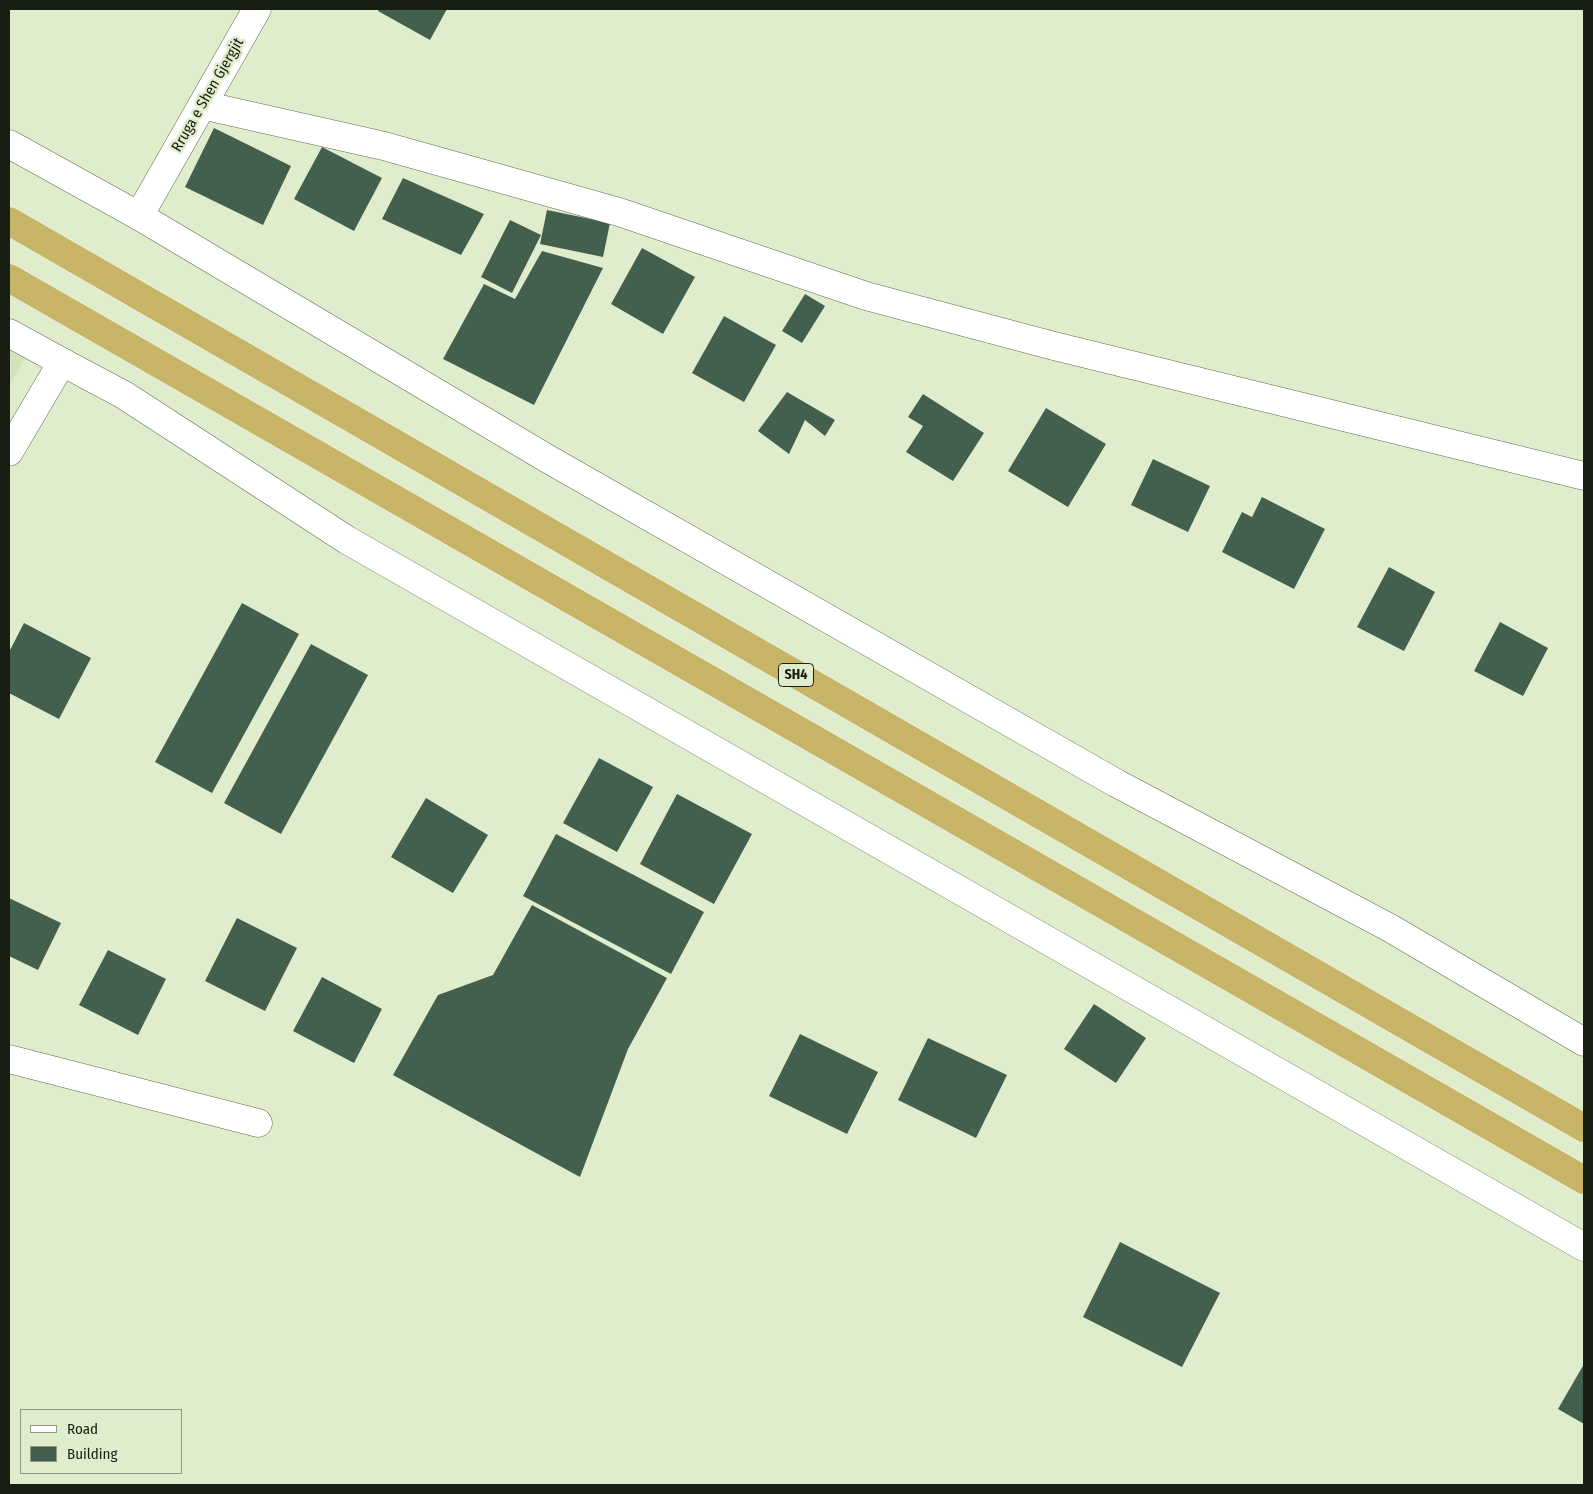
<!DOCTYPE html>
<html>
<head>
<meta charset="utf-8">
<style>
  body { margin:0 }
  #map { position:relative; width:1593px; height:1494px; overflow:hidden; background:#dfedcc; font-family:"Fira Sans Condensed",sans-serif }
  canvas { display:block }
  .frame { position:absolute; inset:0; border:10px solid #191e12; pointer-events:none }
  .legend { position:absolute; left:20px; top:1409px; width:162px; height:65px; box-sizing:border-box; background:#dfedcc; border:1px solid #909a82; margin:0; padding:6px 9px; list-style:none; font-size:15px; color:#191e12 }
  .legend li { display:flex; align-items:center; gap:10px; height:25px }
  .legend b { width:25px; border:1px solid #909a82 }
</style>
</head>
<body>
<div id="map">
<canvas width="1593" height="1494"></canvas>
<div class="frame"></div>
<ul class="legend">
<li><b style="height:6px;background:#fff"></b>Road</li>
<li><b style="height:14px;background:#43604e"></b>Building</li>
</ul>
</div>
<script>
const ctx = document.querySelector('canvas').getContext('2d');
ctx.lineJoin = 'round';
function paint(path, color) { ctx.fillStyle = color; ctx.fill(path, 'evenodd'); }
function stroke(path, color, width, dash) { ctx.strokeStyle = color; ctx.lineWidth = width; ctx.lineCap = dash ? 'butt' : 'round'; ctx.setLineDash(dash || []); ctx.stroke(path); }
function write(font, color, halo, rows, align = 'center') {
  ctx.font = font + ' "Fira Sans Condensed",sans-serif'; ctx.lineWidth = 5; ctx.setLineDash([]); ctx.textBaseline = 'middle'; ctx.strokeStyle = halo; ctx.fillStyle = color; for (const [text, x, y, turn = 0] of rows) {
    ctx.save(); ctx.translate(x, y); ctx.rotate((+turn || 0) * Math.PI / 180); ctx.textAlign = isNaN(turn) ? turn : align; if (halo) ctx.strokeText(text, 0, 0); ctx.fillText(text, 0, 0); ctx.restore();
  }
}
paint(new Path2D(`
  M 9,342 L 29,352 L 9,386 Z`), '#d2e3bc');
paint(new Path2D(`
  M 379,9 L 447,9 L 430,40 L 378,11 Z
  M 214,128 L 291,166 L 263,225 L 185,187 Z
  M 322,147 L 382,178 L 354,231 L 294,199 Z
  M 403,178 L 484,214 L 461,255 L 382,219 Z
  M 547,210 L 610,223 L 603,257 L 540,244 Z
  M 510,220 L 541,235 L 512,293 L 481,277 Z
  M 642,248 L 695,277 L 663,334 L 611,304 Z
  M 542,251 L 603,268 L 534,405 L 443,359 L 484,284 L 515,299 Z
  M 805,294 L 825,306 L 802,343 L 782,331 Z
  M 724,316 L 776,345 L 744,402 L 692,373 Z
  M 787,392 L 835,420 L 825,436 L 805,420 L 789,454 L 758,431 Z
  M 923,394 L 984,433 L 953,481 L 906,452 L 923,426 L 908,417 Z
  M 1046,408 L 1106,444 L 1068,507 L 1008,471 Z
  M 1153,459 L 1210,486 L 1188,532 L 1131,505 Z
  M 1262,497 L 1325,529 L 1294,589 L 1222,552 L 1242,512 L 1252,517 Z
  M 1389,567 L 1435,592 L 1404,651 L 1357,627 Z
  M 242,603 L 299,634 L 212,793 L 155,762 Z
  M 1500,622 L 1548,648 L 1523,696 L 1474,671 Z
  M 24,623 L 91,658 L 59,719 L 9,693 L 9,652 Z
  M 311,644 L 368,675 L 281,834 L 224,803 Z
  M 599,758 L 653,787 L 617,852 L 563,823 Z
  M 677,794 L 752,834 L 714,904 L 640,864 Z
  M 426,798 L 488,835 L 453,893 L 391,857 Z
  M 556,834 L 704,912 L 671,974 L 523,896 Z
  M 9,898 L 61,923 L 38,970 L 9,956 Z
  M 532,905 L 667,978 L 628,1049 L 580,1177 L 393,1075 L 438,995 L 493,975 Z
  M 237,918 L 297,948 L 265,1011 L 205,981 Z
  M 108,950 L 166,979 L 138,1035 L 79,1005 Z
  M 322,977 L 382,1009 L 354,1063 L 293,1031 Z
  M 1094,1004 L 1146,1038 L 1116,1083 L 1064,1049 Z
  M 800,1034 L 878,1072 L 847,1134 L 769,1096 Z
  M 928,1038 L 1007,1075 L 976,1138 L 898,1100 Z
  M 1120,1242 L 1220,1293 L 1182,1367 L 1083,1317 Z
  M 1584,1364 L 1584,1424 L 1558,1409 Z`), '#43604e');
const minor = new Path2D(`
  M 202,105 L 384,146 L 619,212 L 866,296 L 1054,346 L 1584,476
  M 139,216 L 257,9
  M 62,362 L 124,395 L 347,540 L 1584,1247
  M 9,1059 L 258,1123`);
const tertiary = new Path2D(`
  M 9,144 L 139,216 L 548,459 L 1116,783 L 1390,928 L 1584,1042
  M 9,333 L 62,362 L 9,452`);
const trunk = new Path2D(`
  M 9,221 L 1584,1128
  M 9,278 L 1584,1180`);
stroke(minor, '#606c4f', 29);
stroke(tertiary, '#606c4f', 29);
stroke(trunk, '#fff', 29);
stroke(minor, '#fff', 28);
stroke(tertiary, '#fff', 28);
stroke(trunk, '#c7b467', 28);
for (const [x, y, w] of [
  [796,675,35]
]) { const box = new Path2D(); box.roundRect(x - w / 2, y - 11.5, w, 23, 4); ctx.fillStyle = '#dfedcc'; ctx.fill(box); stroke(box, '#191e12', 1); }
write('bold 14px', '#191e12', null, [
  ["SH4",796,675]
]);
write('15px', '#191e12', '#dfedcc', [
  ["Rruga e Shen Gjergjit",208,95,-60]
]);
</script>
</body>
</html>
